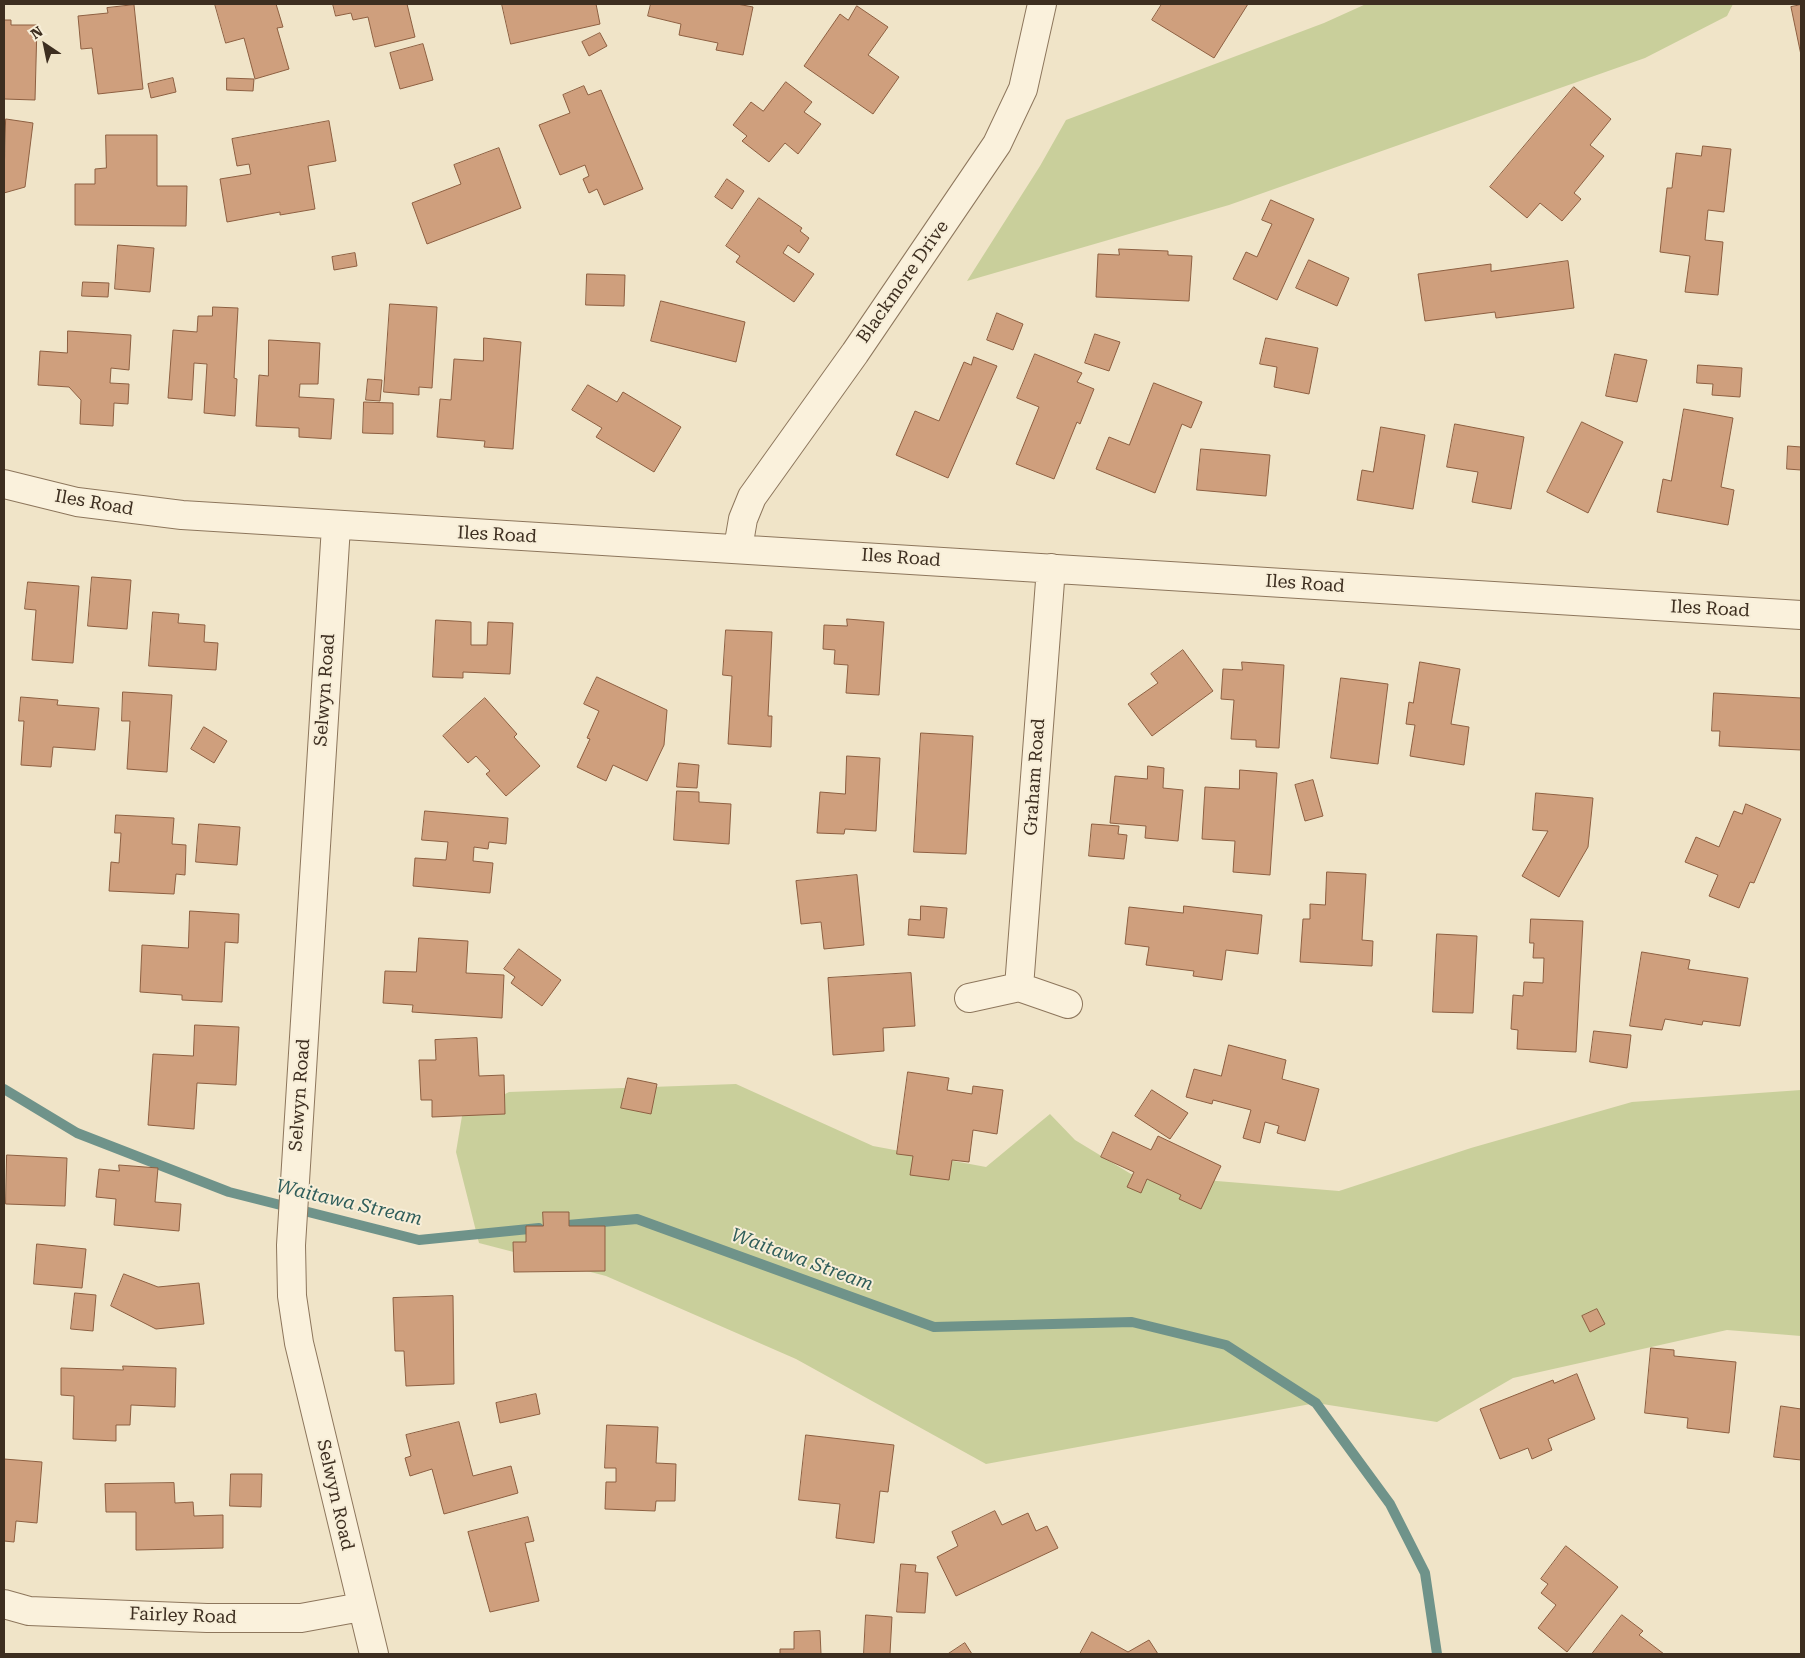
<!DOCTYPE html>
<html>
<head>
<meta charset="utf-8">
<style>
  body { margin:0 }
  #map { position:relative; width:1805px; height:1658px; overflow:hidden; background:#f0e4c8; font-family:"Roboto Serif",serif }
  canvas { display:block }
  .frame { position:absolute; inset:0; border:5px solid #3d2e20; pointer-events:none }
  .north { position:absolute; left:20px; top:20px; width:50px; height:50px; -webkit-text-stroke:4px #f7eed8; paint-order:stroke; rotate:326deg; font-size:14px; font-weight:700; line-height:20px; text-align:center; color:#3d2e20 }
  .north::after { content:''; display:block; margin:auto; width:18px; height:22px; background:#3d2e20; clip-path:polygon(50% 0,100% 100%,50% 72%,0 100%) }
</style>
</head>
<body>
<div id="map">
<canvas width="1805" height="1658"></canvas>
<div class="frame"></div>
<div class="north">N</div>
</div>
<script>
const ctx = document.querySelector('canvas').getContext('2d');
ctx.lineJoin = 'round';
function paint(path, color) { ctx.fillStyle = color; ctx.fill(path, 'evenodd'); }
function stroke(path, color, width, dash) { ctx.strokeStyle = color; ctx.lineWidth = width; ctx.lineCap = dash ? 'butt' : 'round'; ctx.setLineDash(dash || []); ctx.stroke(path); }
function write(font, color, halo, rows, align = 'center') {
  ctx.font = font + ' "Roboto Serif",serif'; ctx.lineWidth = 4; ctx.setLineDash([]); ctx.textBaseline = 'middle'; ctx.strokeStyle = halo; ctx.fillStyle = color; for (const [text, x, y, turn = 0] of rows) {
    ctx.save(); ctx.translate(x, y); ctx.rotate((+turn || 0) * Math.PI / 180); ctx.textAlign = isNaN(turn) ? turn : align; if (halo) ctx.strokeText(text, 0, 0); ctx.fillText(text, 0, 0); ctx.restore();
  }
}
paint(new Path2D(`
  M 1366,4 L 1733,4 L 1727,16 L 1645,58 L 1229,205 L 967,281 L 1040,166 L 1066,120 L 1324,23 Z
  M 736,1084 L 873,1146 L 986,1167 L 1050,1114 L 1075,1140 L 1131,1174 L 1339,1191 L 1471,1148 L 1632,1102 L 1801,1090 L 1801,1336 L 1727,1330 L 1513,1378 L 1437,1422 L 1316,1403 L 986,1464 L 796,1359 L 606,1276 L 479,1243 L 456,1152 L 462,1116 L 509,1092 Z`), '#c9cf9b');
stroke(new Path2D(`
  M 4,1089 L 77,1133 L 229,1192 L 419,1240 L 539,1228
  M 556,1226 L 637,1219 L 934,1327 L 1132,1322 L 1226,1345 L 1316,1403 L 1390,1504 L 1425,1573 L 1437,1654`), '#6f938a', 10);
const building = new Path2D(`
  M 215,4 L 276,4 L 283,27 L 277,28 L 289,69 L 255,79 L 244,38 L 226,43 Z
  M 333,4 L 407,4 L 415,37 L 375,47 L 368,17 L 353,20 L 351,13 L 336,16 Z
  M 502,4 L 596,4 L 600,24 L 511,44 Z
  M 651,4 L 737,4 L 753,7 L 743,55 L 716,50 L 718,43 L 679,35 L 681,24 L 648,16 Z
  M 1162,4 L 1248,4 L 1214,58 L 1152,20 Z
  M 134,5 L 143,89 L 98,94 L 92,48 L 81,49 L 78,16 L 108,13 L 107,8 Z
  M 1801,5 L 1801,55 L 1791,7 Z
  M 857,6 L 888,27 L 868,55 L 899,77 L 873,114 L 804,66 L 840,14 L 848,20 Z
  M 4,20 L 11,20 L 11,25 L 37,25 L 35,100 L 4,99 Z
  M 600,33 L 607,46 L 589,56 L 582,42 Z
  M 423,44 L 433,80 L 400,89 L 390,53 Z
  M 173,78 L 176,92 L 151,98 L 148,84 Z
  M 227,78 L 254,79 L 253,91 L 227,90 Z
  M 786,82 L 812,102 L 804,112 L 821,124 L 798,154 L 785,143 L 769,162 L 742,141 L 747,136 L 733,125 L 751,102 L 763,111 Z
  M 584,86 L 588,95 L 601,90 L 643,189 L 604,205 L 597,189 L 589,193 L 583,179 L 589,176 L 585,165 L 560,175 L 539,125 L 570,113 L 563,95 Z
  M 1574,87 L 1611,119 L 1590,145 L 1604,156 L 1574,193 L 1581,199 L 1562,221 L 1540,203 L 1527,218 L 1490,187 Z
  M 6,119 L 33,123 L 25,187 L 4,193 Z
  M 329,121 L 336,161 L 308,166 L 315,209 L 280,215 L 280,212 L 227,222 L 220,179 L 251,174 L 249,164 L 237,166 L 232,139 Z
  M 106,135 L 157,135 L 157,186 L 187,186 L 186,226 L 75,225 L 75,184 L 95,184 L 95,169 L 106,168 Z
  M 1703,146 L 1731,149 L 1724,212 L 1708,210 L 1705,240 L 1723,242 L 1718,295 L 1685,292 L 1690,256 L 1660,252 L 1667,188 L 1672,188 L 1676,153 L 1701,156 Z
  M 499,148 L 521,208 L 427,244 L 412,203 L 461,184 L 454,165 Z
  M 727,179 L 744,191 L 732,209 L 715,197 Z
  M 759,198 L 802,228 L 800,231 L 809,238 L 799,253 L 788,245 L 783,253 L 814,274 L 794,302 L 736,262 L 740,256 L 726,246 Z
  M 1271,200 L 1314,219 L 1277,300 L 1233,279 L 1246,252 L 1257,257 L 1272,224 L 1262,220 Z
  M 118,245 L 154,248 L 150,292 L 115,289 Z
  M 1119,249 L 1168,251 L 1168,255 L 1192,256 L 1189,301 L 1096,297 L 1098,254 L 1119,255 Z
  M 355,253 L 357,266 L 334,270 L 332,257 Z
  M 1309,260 L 1349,278 L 1337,306 L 1296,288 Z
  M 1568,261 L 1574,308 L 1496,318 L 1495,312 L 1425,321 L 1418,274 L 1491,264 L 1491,271 Z
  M 587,274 L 625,275 L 624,306 L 586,305 Z
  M 83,282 L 109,283 L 108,297 L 82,296 Z
  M 661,301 L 745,322 L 736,362 L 651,341 Z
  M 390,304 L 437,307 L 432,388 L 419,387 L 419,395 L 384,392 Z
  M 213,307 L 238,308 L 234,378 L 237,379 L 235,416 L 204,413 L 207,364 L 194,363 L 192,400 L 168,398 L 173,330 L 197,332 L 198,316 L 212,316 Z
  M 997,313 L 1023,324 L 1013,350 L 987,340 Z
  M 68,331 L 131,335 L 129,370 L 111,368 L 110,383 L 129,384 L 128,404 L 114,403 L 113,426 L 80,424 L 81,400 L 69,387 L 38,385 L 40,351 L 67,353 Z
  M 1095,334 L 1120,342 L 1109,371 L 1085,363 Z
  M 484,338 L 521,342 L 513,449 L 484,447 L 485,441 L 437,437 L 440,399 L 451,400 L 454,359 L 483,361 Z
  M 1266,338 L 1318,348 L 1309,394 L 1274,387 L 1277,367 L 1260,364 Z
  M 269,340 L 320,343 L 318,384 L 300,384 L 299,397 L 334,399 L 331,439 L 299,437 L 299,428 L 256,426 L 259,375 L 268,376 Z
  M 1035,354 L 1082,373 L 1077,382 L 1094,389 L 1080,424 L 1077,422 L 1054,479 L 1016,464 L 1039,407 L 1017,398 Z
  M 1615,354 L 1647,360 L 1637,402 L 1606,396 Z
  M 974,357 L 997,366 L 948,478 L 896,455 L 915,411 L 939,421 L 964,362 L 971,365 Z
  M 1698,365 L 1742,368 L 1740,397 L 1712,395 L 1713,384 L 1697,383 Z
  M 368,379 L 382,380 L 380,401 L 366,400 Z
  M 1154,383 L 1202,402 L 1191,428 L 1182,424 L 1155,493 L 1096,469 L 1109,437 L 1129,445 Z
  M 588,385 L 617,402 L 623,392 L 681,427 L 654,472 L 596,437 L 602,428 L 572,410 Z
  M 364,402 L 393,403 L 393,434 L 363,433 Z
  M 1684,409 L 1733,418 L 1721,487 L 1734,490 L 1728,525 L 1657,512 L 1663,479 L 1671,481 Z
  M 1582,422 L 1623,442 L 1588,513 L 1547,492 Z
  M 1455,424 L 1524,437 L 1511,509 L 1472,502 L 1478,472 L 1447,467 Z
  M 1381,427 L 1425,435 L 1413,509 L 1357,500 L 1362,470 L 1373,472 Z
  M 1788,446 L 1801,447 L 1801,470 L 1787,469 Z
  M 1201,449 L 1270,455 L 1266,496 L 1197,490 Z
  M 92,577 L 131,580 L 127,629 L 88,626 Z
  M 28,582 L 79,586 L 73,663 L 32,660 L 36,610 L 25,609 Z
  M 153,612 L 179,614 L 178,623 L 205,625 L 204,642 L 218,643 L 216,670 L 149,666 Z
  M 847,619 L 884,622 L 879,695 L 846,693 L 848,665 L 834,664 L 835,650 L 823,649 L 824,625 L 847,626 Z
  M 436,620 L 471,622 L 471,645 L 487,645 L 488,622 L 513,623 L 510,674 L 463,672 L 463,678 L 433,677 Z
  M 726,630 L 772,632 L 768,716 L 772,716 L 771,747 L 728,744 L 732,676 L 723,675 Z
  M 1183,650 L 1213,691 L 1152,736 L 1128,704 L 1158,683 L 1151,674 Z
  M 1242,662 L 1284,665 L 1279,748 L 1256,747 L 1256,740 L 1231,739 L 1234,700 L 1221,699 L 1223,669 L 1242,670 Z
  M 1420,662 L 1460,669 L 1451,724 L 1469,727 L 1464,765 L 1410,756 L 1415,725 L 1406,724 L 1409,702 L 1413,703 Z
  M 597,677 L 667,710 L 664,745 L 647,781 L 613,765 L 606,781 L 577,767 L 590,739 L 587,738 L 599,711 L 584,704 Z
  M 1341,678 L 1388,684 L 1378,764 L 1331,758 Z
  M 123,692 L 172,695 L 167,772 L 127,769 L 130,721 L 122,721 Z
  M 1714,693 L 1801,698 L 1801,750 L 1719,746 L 1720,731 L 1712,731 Z
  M 21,697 L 58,700 L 57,705 L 99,708 L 95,750 L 53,747 L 51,767 L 21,765 L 24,721 L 19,721 Z
  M 485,698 L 517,734 L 514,737 L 540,766 L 506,796 L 486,774 L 490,771 L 476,756 L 468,763 L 443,736 Z
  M 204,727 L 227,741 L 214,763 L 191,749 Z
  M 921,733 L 973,736 L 966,854 L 914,852 Z
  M 847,756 L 880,758 L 876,831 L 845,829 L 844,834 L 817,833 L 820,792 L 845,794 Z
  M 679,763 L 699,765 L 697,788 L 677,787 Z
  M 1148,766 L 1164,768 L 1163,788 L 1183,790 L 1178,841 L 1145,838 L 1146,826 L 1110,823 L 1115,776 L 1147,779 Z
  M 1240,770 L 1277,773 L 1270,875 L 1233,872 L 1235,841 L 1202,839 L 1205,787 L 1239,789 Z
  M 1313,780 L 1323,816 L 1305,821 L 1295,785 Z
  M 677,791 L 699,792 L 699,802 L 731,804 L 729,844 L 674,840 Z
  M 1536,793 L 1593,798 L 1588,847 L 1559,897 L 1522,876 L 1548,831 L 1533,830 Z
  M 1746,804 L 1781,819 L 1754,883 L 1750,882 L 1739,908 L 1709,896 L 1718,875 L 1685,862 L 1696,837 L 1719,847 L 1734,811 L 1742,814 Z
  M 425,811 L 508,818 L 506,844 L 489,842 L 488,849 L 474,847 L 473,861 L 493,863 L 490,893 L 413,886 L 415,858 L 446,860 L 448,842 L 422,840 Z
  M 116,815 L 174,818 L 172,844 L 186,845 L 185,875 L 176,874 L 174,894 L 109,891 L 111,862 L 119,863 L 121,833 L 115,833 Z
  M 199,824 L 240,827 L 237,865 L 196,862 Z
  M 1092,824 L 1119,826 L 1118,834 L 1127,835 L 1124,859 L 1089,856 Z
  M 1327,872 L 1366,874 L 1362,940 L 1373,941 L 1372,966 L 1300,962 L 1303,919 L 1310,919 L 1310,904 L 1325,905 Z
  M 857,875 L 864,945 L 824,949 L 821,922 L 801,924 L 796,881 Z
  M 921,906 L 947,908 L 944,938 L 908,935 L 909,919 L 920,920 Z
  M 1184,906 L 1262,915 L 1258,954 L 1226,950 L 1222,980 L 1193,976 L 1194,971 L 1146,965 L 1149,947 L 1125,944 L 1129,907 L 1183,913 Z
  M 190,911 L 239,914 L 238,943 L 225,942 L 222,1002 L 182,1000 L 182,995 L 140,992 L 142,945 L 188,948 Z
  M 1531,919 L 1583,921 L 1576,1052 L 1517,1049 L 1518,1030 L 1511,1029 L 1513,995 L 1523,996 L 1524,982 L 1543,983 L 1544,958 L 1533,958 L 1534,943 L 1530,943 Z
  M 1437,934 L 1477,936 L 1473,1013 L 1433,1012 Z
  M 419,938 L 468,941 L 466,973 L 504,975 L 502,1018 L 412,1012 L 413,1005 L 383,1003 L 385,971 L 416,972 Z
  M 519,949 L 561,980 L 542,1006 L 511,983 L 515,977 L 504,969 Z
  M 1642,952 L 1690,960 L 1688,969 L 1748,978 L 1740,1026 L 1703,1021 L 1702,1025 L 1665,1019 L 1662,1030 L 1630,1026 Z
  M 911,973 L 915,1026 L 883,1028 L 884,1051 L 833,1055 L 828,978 Z
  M 195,1025 L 239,1027 L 236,1085 L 197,1083 L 194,1129 L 148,1125 L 153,1054 L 193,1056 Z
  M 1594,1031 L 1631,1035 L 1627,1068 L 1590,1062 Z
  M 477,1038 L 479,1076 L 504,1075 L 505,1114 L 432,1117 L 432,1100 L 421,1100 L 419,1060 L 436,1060 L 435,1040 Z
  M 1229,1045 L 1286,1060 L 1282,1079 L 1319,1089 L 1305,1141 L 1277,1133 L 1279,1126 L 1265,1122 L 1260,1143 L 1243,1138 L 1251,1110 L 1213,1100 L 1212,1104 L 1186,1097 L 1194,1069 L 1221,1076 Z
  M 908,1072 L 949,1078 L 947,1090 L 972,1094 L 973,1086 L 1003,1090 L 997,1134 L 973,1130 L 969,1162 L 952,1160 L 949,1180 L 910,1175 L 913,1156 L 897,1154 Z
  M 628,1078 L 657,1084 L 651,1114 L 621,1108 Z
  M 1152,1090 L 1188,1113 L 1170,1139 L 1135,1116 Z
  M 1113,1132 L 1151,1150 L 1158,1136 L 1221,1166 L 1201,1209 L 1179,1199 L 1181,1195 L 1147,1179 L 1141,1193 L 1127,1187 L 1134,1172 L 1101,1157 Z
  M 7,1155 L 67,1158 L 65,1206 L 6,1204 Z
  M 119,1165 L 158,1168 L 155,1202 L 181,1204 L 179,1231 L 114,1225 L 116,1199 L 96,1197 L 99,1169 L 119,1171 Z
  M 543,1212 L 569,1212 L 569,1226 L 605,1226 L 605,1271 L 514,1272 L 513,1242 L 526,1242 L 526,1226 L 543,1226 Z
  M 37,1244 L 86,1249 L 82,1288 L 34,1284 Z
  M 124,1274 L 158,1287 L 199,1283 L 204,1324 L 156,1329 L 111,1306 Z
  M 75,1293 L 96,1295 L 93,1331 L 71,1329 Z
  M 453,1296 L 454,1384 L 406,1386 L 404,1351 L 395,1351 L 393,1298 Z
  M 1597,1309 L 1605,1324 L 1590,1332 L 1582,1316 Z
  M 1651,1348 L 1674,1350 L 1674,1356 L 1736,1362 L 1729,1433 L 1687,1428 L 1688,1418 L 1645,1413 Z
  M 123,1366 L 176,1368 L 175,1407 L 131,1405 L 130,1425 L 116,1425 L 116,1441 L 73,1439 L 74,1396 L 61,1395 L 61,1368 L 123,1370 Z
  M 1577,1374 L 1595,1419 L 1548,1439 L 1552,1450 L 1532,1459 L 1528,1448 L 1500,1459 L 1480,1409 L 1553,1380 L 1554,1383 Z
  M 536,1394 L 540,1414 L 500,1423 L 496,1403 Z
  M 1781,1406 L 1801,1409 L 1801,1460 L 1774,1457 Z
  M 459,1422 L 473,1476 L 511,1466 L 518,1493 L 444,1514 L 432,1469 L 410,1476 L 405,1458 L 411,1456 L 406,1435 Z
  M 607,1425 L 658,1427 L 656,1463 L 676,1464 L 675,1501 L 656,1501 L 655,1511 L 605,1509 L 606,1482 L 616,1482 L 616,1468 L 605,1468 Z
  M 806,1435 L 894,1445 L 888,1492 L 880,1491 L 874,1543 L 836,1538 L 840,1504 L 799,1500 Z
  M 4,1459 L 42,1462 L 37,1523 L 16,1521 L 14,1542 L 4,1541 Z
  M 231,1474 L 262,1474 L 261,1507 L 230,1506 Z
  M 174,1483 L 175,1503 L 193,1502 L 194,1516 L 223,1515 L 223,1548 L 136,1550 L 136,1512 L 106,1512 L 105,1484 Z
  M 995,1511 L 1002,1525 L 1028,1513 L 1036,1531 L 1047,1526 L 1058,1548 L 956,1596 L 937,1557 L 958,1546 L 952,1532 Z
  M 528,1517 L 534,1541 L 525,1543 L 539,1601 L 490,1612 L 468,1532 Z
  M 1566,1546 L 1618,1587 L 1567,1652 L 1538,1628 L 1556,1605 L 1541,1593 L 1548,1584 L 1541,1579 Z
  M 901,1564 L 916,1565 L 915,1572 L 928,1573 L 925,1613 L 897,1612 Z
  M 866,1615 L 892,1617 L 890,1654 L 864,1654 Z
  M 1622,1615 L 1643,1631 L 1639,1635 L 1664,1654 L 1592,1654 Z
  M 820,1631 L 821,1654 L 780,1654 L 780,1649 L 794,1649 L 794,1632 Z
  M 1092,1632 L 1128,1652 L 1149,1640 L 1158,1654 L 1080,1654 Z
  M 965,1643 L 972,1654 L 948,1654 Z`);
paint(building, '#cf9f7d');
stroke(building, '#8d5f41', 1);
const street = new Path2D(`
  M 4,484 L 77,502 L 182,515 L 1801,615
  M 336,526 L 291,1245 L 292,1296 L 299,1343 L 374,1654
  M 738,548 L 743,519 L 752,497 L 855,353 L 997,144 L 1023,89 L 1042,4
  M 1019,987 L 1051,568
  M 969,998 L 1019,987 L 1068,1004
  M 4,1604 L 29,1611 L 207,1618 L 301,1618 L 361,1607`);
stroke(street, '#8d765c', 30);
stroke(street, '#faf1dc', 28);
write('18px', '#3d2e20', '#f7eed8', [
  ["Blackmore Drive",903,282,-55],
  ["Iles Road",94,503,10],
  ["Iles Road",497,535,3],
  ["Iles Road",901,558,4],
  ["Iles Road",1305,584,4],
  ["Iles Road",1710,609,3],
  ["Selwyn Road",325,690,-86],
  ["Graham Road",1035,777,-86],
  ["Selwyn Road",300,1095,-86],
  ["Selwyn Road",335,1495,77],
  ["Fairley Road",183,1616,2]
]);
write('italic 19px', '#2f5d5a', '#f7eed8', [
  ["Waitawa Stream",349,1203,13],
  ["Waitawa Stream",802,1260,20]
]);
</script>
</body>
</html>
